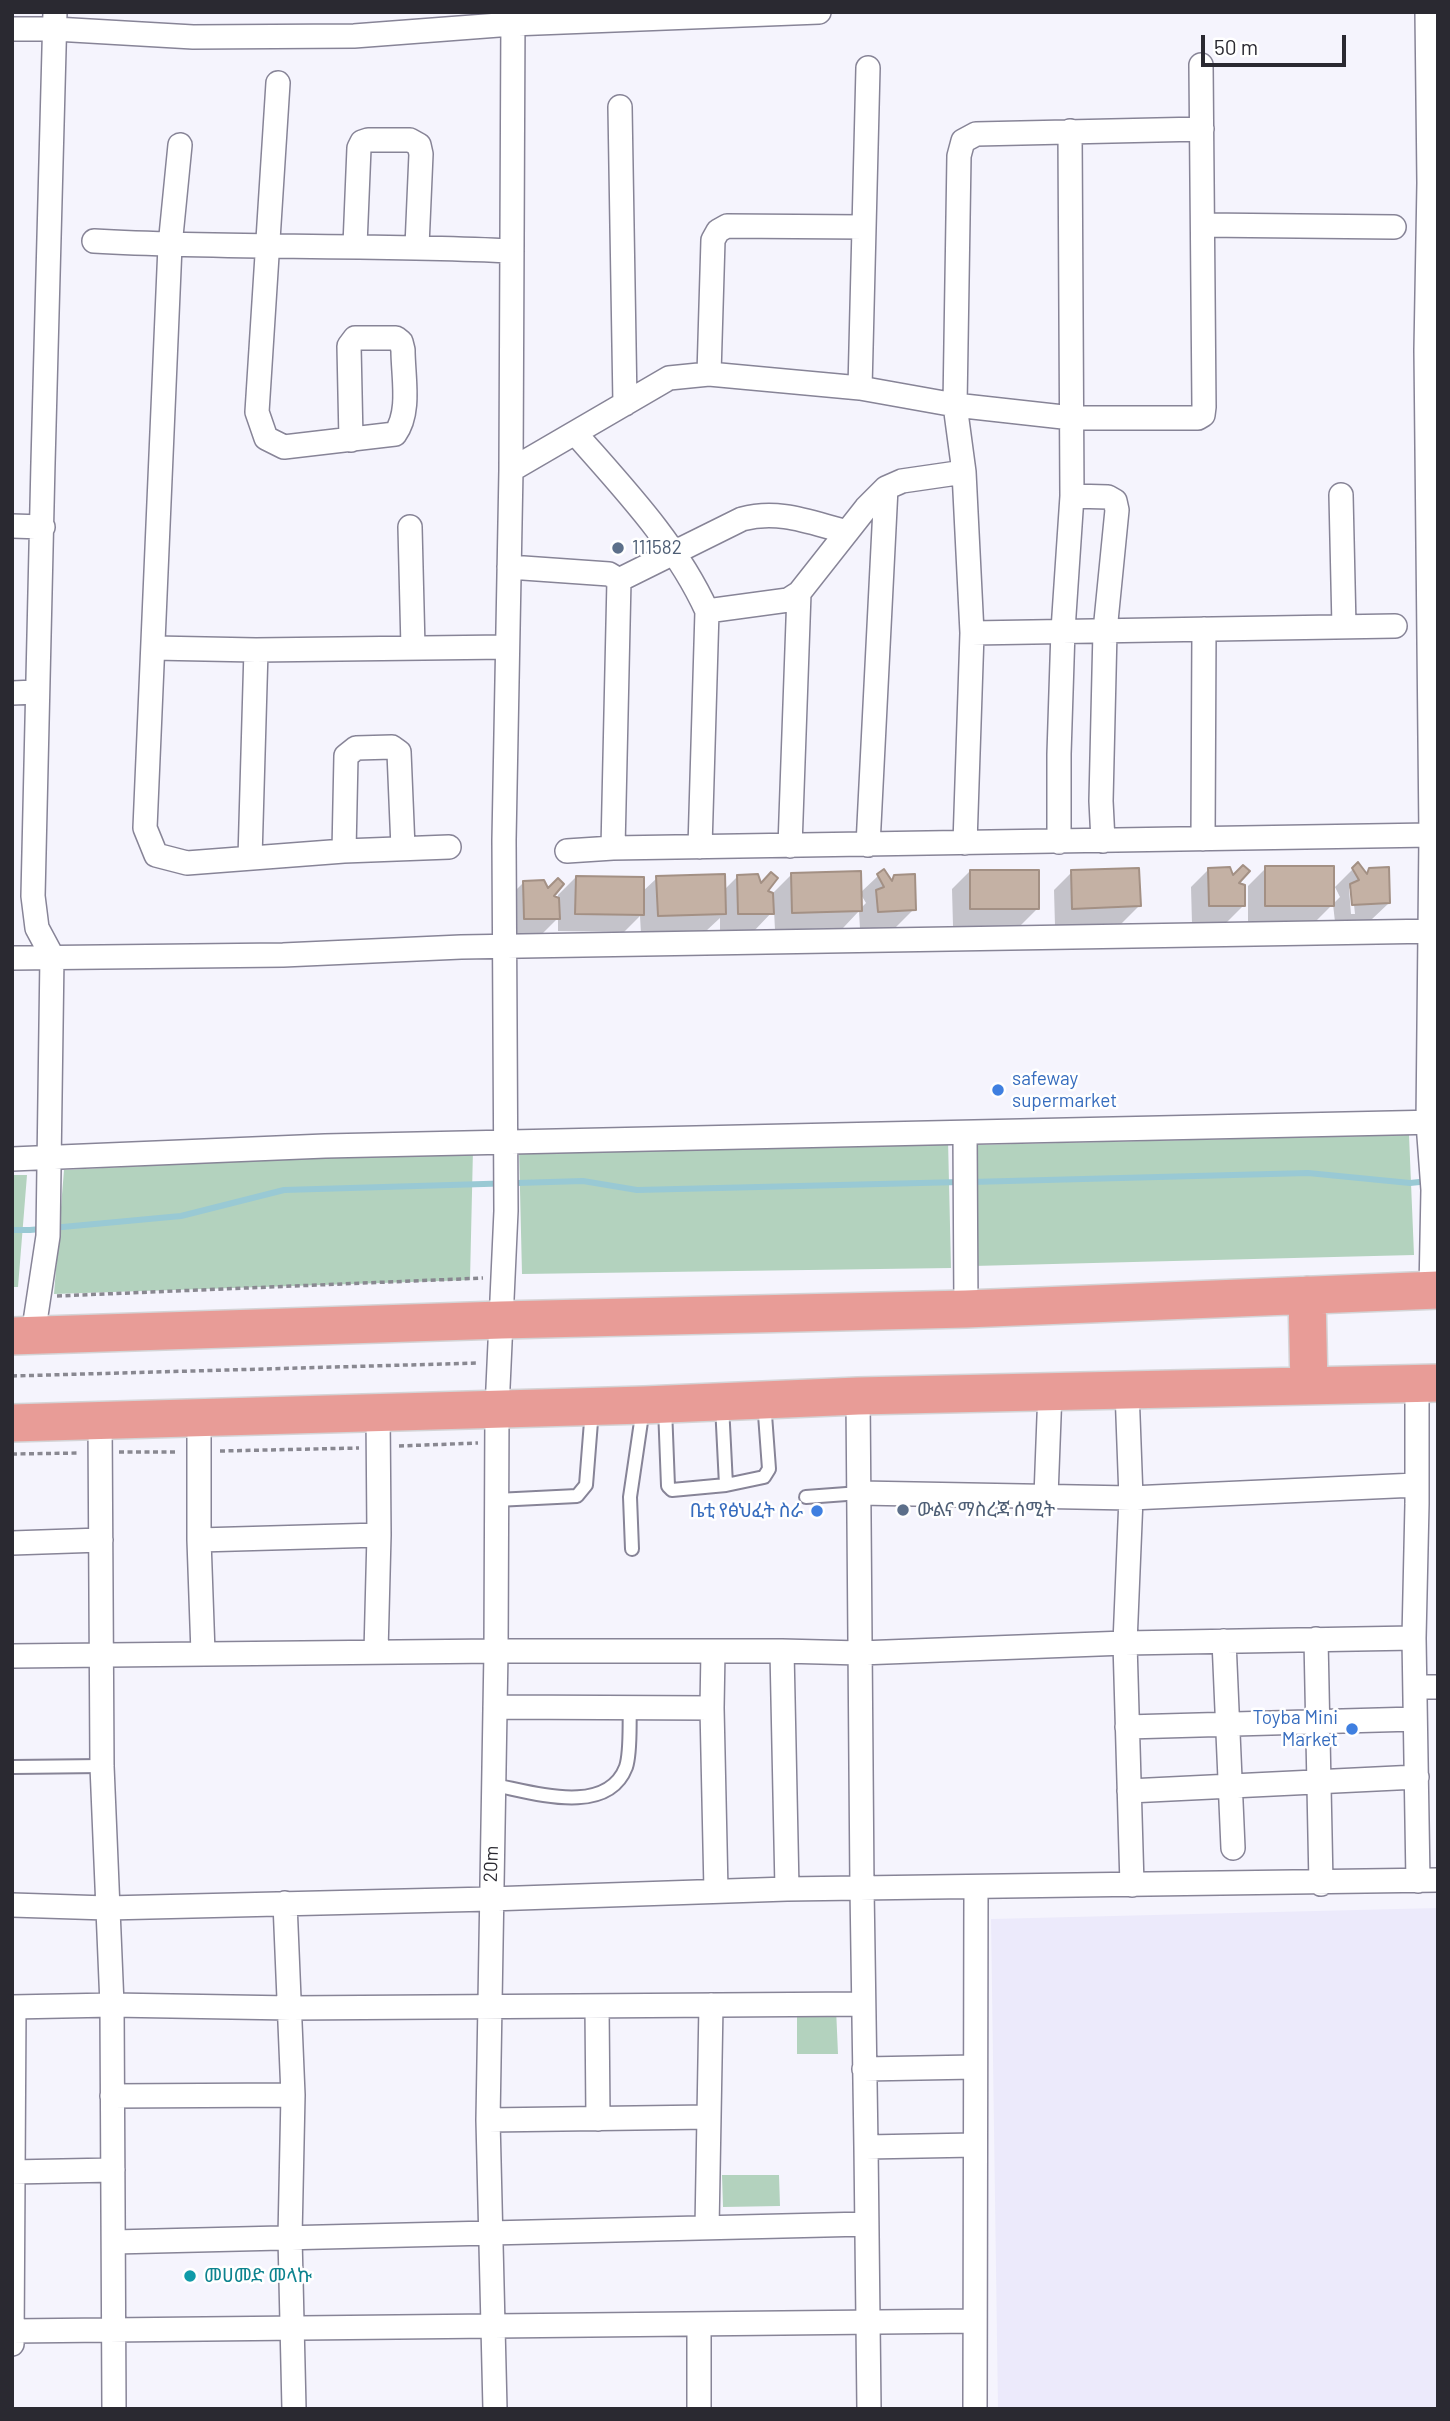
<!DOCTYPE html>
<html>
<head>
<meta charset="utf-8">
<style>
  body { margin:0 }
  #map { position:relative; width:1450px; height:2421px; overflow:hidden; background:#f5f4fd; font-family:Barlow,sans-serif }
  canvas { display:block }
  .frame { position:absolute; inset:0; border:14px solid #2a2931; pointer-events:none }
  .scale { position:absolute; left:1201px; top:35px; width:145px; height:32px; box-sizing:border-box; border:4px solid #2a2931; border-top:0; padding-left:9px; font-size:21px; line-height:24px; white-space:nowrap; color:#2a2931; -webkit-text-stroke:5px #fff; paint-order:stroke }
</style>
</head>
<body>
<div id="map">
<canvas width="1450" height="2421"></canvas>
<div class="frame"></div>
<div class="scale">50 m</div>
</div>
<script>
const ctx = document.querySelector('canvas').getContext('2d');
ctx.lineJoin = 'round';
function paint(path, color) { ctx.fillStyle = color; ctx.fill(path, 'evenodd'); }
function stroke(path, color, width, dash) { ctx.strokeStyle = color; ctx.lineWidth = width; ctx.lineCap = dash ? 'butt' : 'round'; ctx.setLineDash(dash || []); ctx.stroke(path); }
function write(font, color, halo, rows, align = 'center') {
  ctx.font = font + ' Barlow,"Noto Sans Ethiopic",sans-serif'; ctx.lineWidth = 5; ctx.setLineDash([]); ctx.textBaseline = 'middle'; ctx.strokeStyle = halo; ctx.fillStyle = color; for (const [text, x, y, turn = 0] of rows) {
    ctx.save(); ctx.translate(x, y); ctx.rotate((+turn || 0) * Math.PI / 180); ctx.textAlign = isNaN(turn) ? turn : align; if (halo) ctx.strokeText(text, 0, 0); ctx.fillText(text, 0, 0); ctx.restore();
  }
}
paint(new Path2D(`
  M 1438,1908 L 1438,2409 L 998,2409 L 991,1919 Z`), '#eceafb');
paint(new Path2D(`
  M 1409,1135 L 1414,1255 L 973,1266 L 971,1145 Z
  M 948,1140 L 951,1268 L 522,1274 L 519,1148 Z
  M 473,1149 L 470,1280 L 54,1294 L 64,1170 Z
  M 12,1175 L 27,1175 L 18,1287 L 12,1287 Z
  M 836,2008 L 838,2054 L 797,2054 L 797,2009 Z
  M 722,2175 L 779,2175 L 780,2206 L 723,2207 Z`), '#b3d2be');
paint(new Path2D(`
  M 1266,868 L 1332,905 L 1314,923 L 1248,923 L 1248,886 Z
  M 1209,869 L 1244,905 L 1226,923 L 1192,924 L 1191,887 Z
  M 1353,869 L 1365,874 L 1369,870 L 1389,903 L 1371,920 L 1335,922 L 1333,904 L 1340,897 L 1335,887 ZM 1352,886 L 1355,914 L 1351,914 L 1349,889 Z
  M 970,871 L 1038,908 L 1020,926 L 953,926 L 952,889 Z
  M 1072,872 L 1139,906 L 1121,924 L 1055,926 L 1054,890 Z
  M 792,874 L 860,909 L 866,903 L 860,893 L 878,876 L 890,881 L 895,876 L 914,909 L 896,927 L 860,929 L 859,911 L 843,928 L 775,930 L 774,910 L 754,931 L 720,931 L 720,918 L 706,931 L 641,934 L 640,916 L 624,932 L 558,931 L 558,918 L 540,936 L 507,936 L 506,900 L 524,882 L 547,891 L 551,897 L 558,900 L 558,895 L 576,877 L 642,892 L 657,878 L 723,891 L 737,877 L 774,895 L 774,892 Z`), '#0003');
stroke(new Path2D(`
  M 971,1182 L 1308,1173 L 1410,1183 L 1429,1181
  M 12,1230 L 30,1230 L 181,1216 L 284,1190 L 583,1181 L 637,1190 L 961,1182`), '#99c9d4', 6);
const building = new Path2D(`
  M 1358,862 L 1367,874 L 1369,868 L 1389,867 L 1390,903 L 1352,905 L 1350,884 L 1359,880 L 1352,868 Z
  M 1243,865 L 1250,871 L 1239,883 L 1245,885 L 1245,906 L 1209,906 L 1208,868 L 1230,867 L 1233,875 Z
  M 1265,866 L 1334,866 L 1334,906 L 1265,906 Z
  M 1139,868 L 1141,906 L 1072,909 L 1071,870 Z
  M 884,869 L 892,881 L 894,875 L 915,874 L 916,910 L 878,912 L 876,890 L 884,887 L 877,874 Z
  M 970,870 L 1039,870 L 1039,909 L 970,909 Z
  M 861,871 L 862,911 L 792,913 L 791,873 Z
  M 771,872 L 778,878 L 768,891 L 773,893 L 774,914 L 738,914 L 737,875 L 758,874 L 761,883 Z
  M 725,874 L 726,914 L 658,916 L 656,876 Z
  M 576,876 L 644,877 L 644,915 L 575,914 Z
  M 558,878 L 564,884 L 554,896 L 559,898 L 560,919 L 524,919 L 523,881 L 544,880 L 548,888 Z`);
paint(building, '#c4b1a4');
stroke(building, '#a39084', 2);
const service = new Path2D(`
  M 722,1405 L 726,1485
  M 665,1408 L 668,1486 L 672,1490 L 726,1485 L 764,1477 L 769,1469 L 764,1401
  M 806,1497 L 860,1493
  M 496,1500 L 577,1496 L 586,1485 L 592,1409
  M 632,1549 L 630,1497 L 643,1408
  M 13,1767 L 102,1766
  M 494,1785 C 532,1792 607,1817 626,1767 C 631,1752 629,1724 630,1708`);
const minor = new Path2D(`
  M 1427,12 L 1429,183 L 1426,350 L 1431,835 L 1428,1123 L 1433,1190 L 1431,1290
  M 12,29 L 55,29 L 193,37 L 354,36 L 512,24 L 819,12
  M 278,83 L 257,412 L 266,438 L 284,447 L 395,434 C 411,412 403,377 403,350 L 401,342 L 396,338 L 355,338 L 349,346 L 351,440
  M 620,107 L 625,404
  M 1202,129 L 976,134 L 963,141 L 959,156 L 955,405 L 964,472 L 972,633 L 1395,626
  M 180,145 L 170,246 L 145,828 L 156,855 L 187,863 L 344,851 L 449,847
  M 1203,225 L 1394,227
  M 94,241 C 234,249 373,244 512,251
  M 355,245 L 359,148 L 362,142 L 368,140 L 410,140 L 419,145 L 421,154 L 417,246
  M 709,374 L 713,240 L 718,231 L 727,226 L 864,227
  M 860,388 L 868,68
  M 575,433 C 624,489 676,543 707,611 L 700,847
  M 511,470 L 669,378 L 709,374 L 860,388 L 955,405 L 1072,418 L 1198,418 L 1203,415 L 1204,407 L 1201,65
  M 1341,495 L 1344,627
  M 1072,496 L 1108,497 L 1115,501 L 1117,510 L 1105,631 L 1101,801 L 1103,841
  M 12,526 L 43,527
  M 410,527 L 413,648
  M 509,567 L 609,574 L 619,580 L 613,848
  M 619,580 L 742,519 C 780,509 811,523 847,532
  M 707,611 L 788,600 L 799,593 L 866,508 L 886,488 L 902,481 L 964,472
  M 154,648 L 256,650 L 507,647
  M 12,693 L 36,692
  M 1203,839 L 1204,629
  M 1059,842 L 1059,754 L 1063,630 L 1072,496 L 1070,131
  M 965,843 L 972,633
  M 868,845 L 886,488
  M 790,846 L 799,593
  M 344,851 L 346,756 L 356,748 L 392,747 L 399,752 L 403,848
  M 567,851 L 613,848 L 1431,835
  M 250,858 L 256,650
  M 12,958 L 283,955 L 461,947 L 1438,931
  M 965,1134 L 966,1309
  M 12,1159 L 325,1146 L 1438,1122
  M 33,1335 L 48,1236 L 52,956 L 37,928 L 33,896 C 38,601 48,307 55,12
  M 1417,1384 L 1417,1504 L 1414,1638 L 1418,1881
  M 1127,1390 L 1131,1498 L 1125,1643 L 1132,1885
  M 858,1396 L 862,1888 L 866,2147
  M 199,1416 L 199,1540 L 203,1653
  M 100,1419 L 102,1766 L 112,2005 L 114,2409
  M 860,1493 L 1131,1498 L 1416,1485
  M 1046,1496 L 1050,1391
  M 199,1540 L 379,1535
  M 12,1543 L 101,1540
  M 1316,1639 L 1321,1884
  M 1224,1641 L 1233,1848
  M 713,1651 L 712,1708 L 716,1891
  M 782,1651 L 787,1889
  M 376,1652 L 379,1535 L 378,1412
  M 12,1656 L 496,1651 L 782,1651 L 860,1653 L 1125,1643 L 1414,1638
  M 1415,1687 L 1438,1687
  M 495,1707 L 712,1708
  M 1127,1727 L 1415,1719
  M 1129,1791 L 1417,1777
  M 285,1903 L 293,2095 L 290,2237 L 294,2409
  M 12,1905 L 107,1908 L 490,1899 L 787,1889 L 1438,1880
  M 597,2006 L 598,2119
  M 12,2007 L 112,2005 L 291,2008 L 863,2004
  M 864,2069 L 975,2067
  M 112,2096 L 293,2095
  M 488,2120 L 709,2117
  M 12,2172 L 113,2170
  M 707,2228 L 711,2005
  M 114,2242 L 866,2224
  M 699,2324 L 699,2409
  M 12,2331 L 975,2321
  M 12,2344 L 14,2007
  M 495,2409 L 488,2120 L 496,1651 L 497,1409 L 506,1211 L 504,840 L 511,470 L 513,12
  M 869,2409 L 866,2147 L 975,2145
  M 975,2409 L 976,1887`);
const primary = new Path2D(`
  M 1307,1295 L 1309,1386
  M 12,1336 L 501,1320 L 966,1309 L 1438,1290
  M 12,1423 L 644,1405 L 858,1396 L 1438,1383`);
stroke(service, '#878497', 16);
stroke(minor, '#878497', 26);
stroke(primary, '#d4d4d6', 40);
stroke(new Path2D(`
  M 57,1296 L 483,1278
  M 12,1376 L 479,1363
  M 399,1446 L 478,1443
  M 220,1451 L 359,1448
  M 119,1452 L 178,1452
  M 12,1454 L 80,1453`), '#898891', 3.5, [5, 3.5]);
stroke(service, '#fff', 12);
stroke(minor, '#fff', 23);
stroke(primary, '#e89c97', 37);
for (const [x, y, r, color] of [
  [618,548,7,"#5c6f8a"],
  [998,1090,7,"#3f7fe0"],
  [903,1510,7,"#5c6f8a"],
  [817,1511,7,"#3f7fe0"],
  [1352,1729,7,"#3f7fe0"],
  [190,2276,7,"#0f9aa8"]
]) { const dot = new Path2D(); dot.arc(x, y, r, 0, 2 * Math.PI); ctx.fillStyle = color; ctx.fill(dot); stroke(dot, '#fff', 2.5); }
write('19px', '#4e5e75', '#fff', [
  ["111582",632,548],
  ["ውልና ማስረጃ ሰሚት",917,1510]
], 'left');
write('19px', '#366cbe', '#fff', [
  ["safeway",1012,1079,"left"],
  ["supermarket",1012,1101,"left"],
  ["ቤቲ የፅህፈት ስራ",803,1511],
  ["Toyba Mini",1338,1718],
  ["Market",1338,1740]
], 'right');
write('19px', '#2a2931', '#fff', [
  ["20m",491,1864,-88]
]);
write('19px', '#0d838f', '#fff', [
  ["መሀመድ መላኩ",204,2276]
], 'left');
</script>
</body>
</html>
